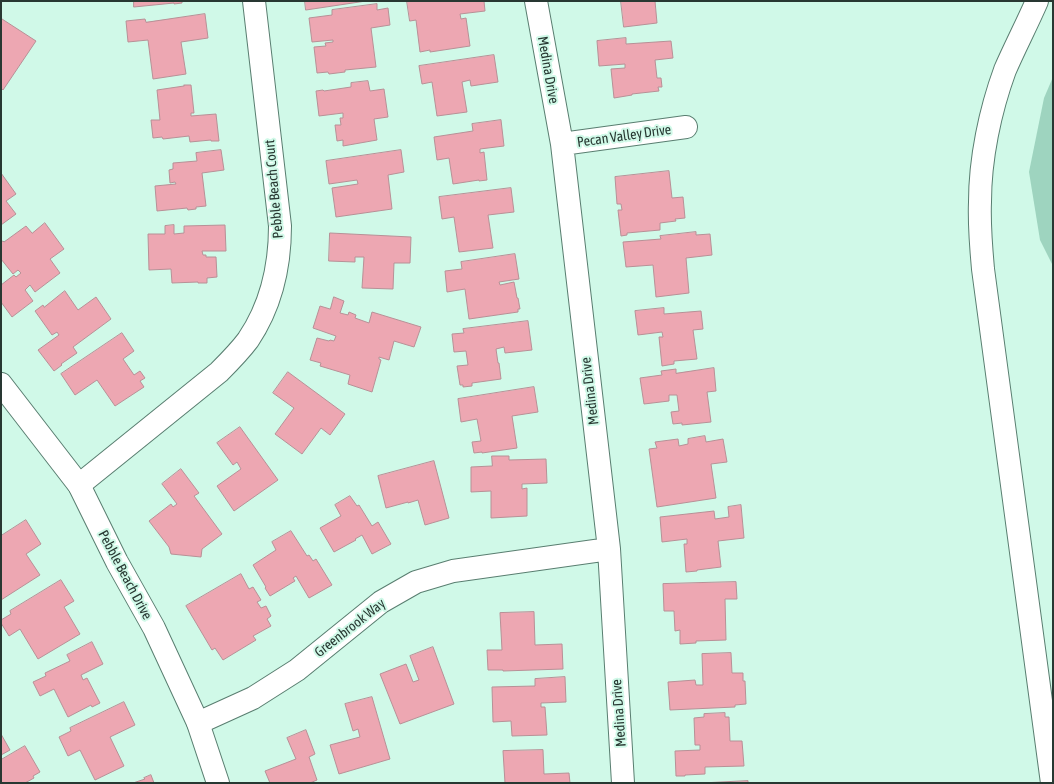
<!DOCTYPE html>
<html>
<head>
<meta charset="utf-8">
<style>
  body { margin:0 }
  #map { position:relative; width:1054px; height:784px; overflow:hidden; background:#d0f9e8; font-family:"Asap Condensed",sans-serif }
  canvas { display:block }
  .frame { position:absolute; inset:0; border:2px solid #283832; pointer-events:none }
</style>
</head>
<body>
<div id="map">
<canvas width="1054" height="784"></canvas>
<div class="frame"></div>
</div>
<script>
const ctx = document.querySelector('canvas').getContext('2d');
ctx.lineJoin = 'round';
function paint(path, color) { ctx.fillStyle = color; ctx.fill(path, 'evenodd'); }
function stroke(path, color, width, dash) { ctx.strokeStyle = color; ctx.lineWidth = width; ctx.lineCap = dash ? 'butt' : 'round'; ctx.setLineDash(dash || []); ctx.stroke(path); }
function write(font, color, halo, rows, align = 'center') {
  ctx.font = font + ' "Asap Condensed",sans-serif'; ctx.lineWidth = 4; ctx.setLineDash([]); ctx.textBaseline = 'middle'; ctx.strokeStyle = halo; ctx.fillStyle = color; for (const [text, x, y, turn = 0] of rows) {
    ctx.save(); ctx.translate(x, y); ctx.rotate((+turn || 0) * Math.PI / 180); ctx.textAlign = isNaN(turn) ? turn : align; if (halo) ctx.strokeText(text, 0, 0); ctx.fillText(text, 0, 0); ctx.restore();
  }
}
paint(new Path2D(`
  M 1053,77 L 1053,266 L 1040,240 L 1029,172 L 1044,98 Z`), '#9ed4bf');
const building = new Path2D(`
  M 134,1 L 182,1 L 182,3 L 174,4 L 174,3 L 134,7 Z
  M 305,1 L 366,1 L 306,10 Z
  M 407,1 L 484,1 L 485,11 L 460,14 L 461,19 L 466,18 L 470,46 L 430,52 L 430,50 L 420,52 L 416,20 L 410,21 Z
  M 621,1 L 655,1 L 657,23 L 624,27 Z
  M 377,4 L 377,10 L 388,8 L 390,25 L 371,28 L 376,67 L 345,70 L 345,72 L 329,74 L 328,72 L 317,73 L 314,47 L 326,46 L 325,43 L 333,42 L 333,40 L 312,42 L 309,18 L 332,15 L 332,10 Z
  M 205,14 L 208,38 L 181,42 L 186,74 L 153,79 L 148,40 L 128,42 L 126,21 L 145,19 L 146,22 Z
  M 2,19 L 36,41 L 3,90 L 2,89 L 1,90 L 1,21 Z
  M 626,38 L 626,44 L 671,41 L 673,58 L 655,60 L 657,78 L 661,78 L 662,87 L 658,87 L 659,91 L 632,94 L 632,95 L 614,98 L 611,69 L 625,68 L 625,64 L 599,66 L 597,41 Z
  M 494,55 L 498,82 L 471,86 L 470,80 L 462,82 L 467,112 L 437,116 L 432,82 L 422,84 L 419,66 Z
  M 368,81 L 370,91 L 384,89 L 388,117 L 374,119 L 377,140 L 343,146 L 343,140 L 337,141 L 335,125 L 341,125 L 340,118 L 343,118 L 343,113 L 319,116 L 316,91 L 323,90 L 324,91 L 351,87 L 351,83 Z
  M 184,85 L 191,85 L 194,113 L 191,113 L 191,116 L 216,114 L 219,141 L 211,141 L 211,140 L 190,142 L 189,136 L 163,139 L 162,137 L 153,138 L 151,120 L 160,120 L 157,90 L 184,86 Z
  M 501,120 L 504,146 L 480,149 L 480,153 L 484,152 L 487,180 L 479,181 L 479,180 L 453,184 L 449,158 L 437,160 L 434,137 L 473,131 L 472,124 Z
  M 221,150 L 224,170 L 202,173 L 206,206 L 196,207 L 196,209 L 188,210 L 187,208 L 157,211 L 155,186 L 176,184 L 175,182 L 170,183 L 169,170 L 173,169 L 173,163 L 197,161 L 196,153 Z
  M 401,150 L 404,172 L 388,175 L 392,209 L 336,217 L 332,188 L 358,184 L 357,180 L 329,184 L 326,161 Z
  M 669,171 L 672,198 L 683,197 L 685,218 L 675,219 L 676,221 L 660,223 L 660,230 L 627,233 L 627,235 L 621,236 L 618,210 L 622,210 L 621,204 L 617,204 L 615,177 Z
  M 1,173 L 16,194 L 6,201 L 16,214 L 1,225 Z
  M 511,188 L 514,212 L 488,215 L 493,248 L 459,252 L 454,217 L 442,219 L 439,197 Z
  M 45,223 L 64,249 L 50,259 L 60,273 L 35,292 L 30,285 L 25,290 L 33,301 L 12,317 L 1,302 L 1,285 L 14,275 L 16,277 L 21,273 L 18,270 L 13,274 L 1,259 L 1,242 L 3,241 L 4,242 L 26,226 L 32,233 Z
  M 174,225 L 174,234 L 184,233 L 184,226 L 225,225 L 226,251 L 202,251 L 203,255 L 206,255 L 206,257 L 216,257 L 217,277 L 207,278 L 207,283 L 198,283 L 198,282 L 172,283 L 171,269 L 149,270 L 148,234 L 165,234 L 165,226 Z
  M 696,232 L 696,235 L 710,234 L 712,255 L 686,258 L 689,293 L 656,297 L 653,265 L 626,267 L 623,242 L 661,239 L 660,236 Z
  M 330,233 L 411,237 L 410,263 L 394,263 L 393,289 L 362,288 L 364,257 L 355,257 L 355,262 L 329,261 Z
  M 515,254 L 519,279 L 499,282 L 500,285 L 514,282 L 517,298 L 518,298 L 520,309 L 518,309 L 518,312 L 469,319 L 465,289 L 447,292 L 445,271 L 462,269 L 461,262 Z
  M 65,291 L 78,310 L 96,297 L 111,319 L 73,347 L 77,353 L 61,364 L 62,365 L 54,371 L 38,350 L 59,335 L 57,332 L 52,335 L 35,311 L 43,305 L 44,307 Z
  M 334,297 L 344,301 L 340,313 L 348,315 L 349,312 L 356,315 L 355,318 L 369,323 L 372,312 L 421,327 L 414,347 L 394,341 L 389,360 L 379,357 L 379,359 L 381,360 L 372,392 L 348,384 L 350,375 L 320,366 L 321,363 L 310,360 L 317,338 L 329,341 L 330,340 L 334,341 L 336,336 L 313,328 L 320,306 L 330,309 Z
  M 664,308 L 664,314 L 701,311 L 703,329 L 693,330 L 697,359 L 674,361 L 674,364 L 662,366 L 659,337 L 663,337 L 662,332 L 638,335 L 635,311 Z
  M 528,321 L 532,350 L 505,353 L 504,347 L 496,349 L 498,363 L 499,363 L 501,379 L 472,383 L 472,386 L 463,387 L 463,385 L 460,385 L 457,366 L 468,365 L 466,351 L 454,352 L 452,334 L 464,333 L 463,329 Z
  M 122,333 L 134,351 L 123,359 L 134,375 L 140,371 L 145,378 L 140,381 L 144,387 L 115,406 L 97,380 L 75,395 L 61,374 Z
  M 714,368 L 716,391 L 707,392 L 711,422 L 682,425 L 682,423 L 673,424 L 671,412 L 679,411 L 677,395 L 669,395 L 669,401 L 644,404 L 640,378 L 662,375 L 661,371 L 676,369 L 676,373 Z
  M 288,372 L 345,414 L 330,435 L 321,428 L 302,454 L 275,434 L 294,408 L 273,393 Z
  M 534,387 L 538,412 L 512,416 L 517,448 L 482,453 L 482,452 L 474,453 L 472,442 L 481,441 L 477,419 L 461,422 L 458,399 Z
  M 240,427 L 278,480 L 234,511 L 217,486 L 241,469 L 237,462 L 233,465 L 217,443 Z
  M 705,436 L 706,442 L 723,439 L 727,462 L 711,464 L 716,498 L 657,507 L 649,449 L 657,448 L 655,442 L 678,439 L 679,446 L 688,444 L 688,439 Z
  M 492,456 L 509,456 L 509,460 L 546,459 L 547,483 L 522,484 L 522,489 L 527,488 L 527,516 L 491,518 L 491,491 L 471,492 L 471,467 L 492,466 Z
  M 434,461 L 449,518 L 425,525 L 418,500 L 408,503 L 408,502 L 386,508 L 378,476 Z
  M 181,469 L 199,493 L 194,496 L 222,534 L 202,549 L 201,557 L 171,554 L 169,547 L 149,521 L 171,504 L 173,507 L 177,504 L 162,484 Z
  M 350,496 L 357,506 L 359,505 L 372,526 L 378,522 L 391,544 L 372,554 L 362,535 L 355,539 L 356,540 L 334,552 L 320,528 L 341,516 L 335,505 Z
  M 741,505 L 744,538 L 718,541 L 721,567 L 697,570 L 697,571 L 686,572 L 684,544 L 687,544 L 687,539 L 662,542 L 660,517 L 714,511 L 715,519 L 729,517 L 728,507 Z
  M 26,520 L 41,544 L 26,554 L 40,575 L 1,600 L 1,536 Z
  M 291,531 L 307,556 L 309,555 L 313,561 L 316,559 L 332,585 L 309,598 L 296,576 L 293,578 L 295,581 L 270,596 L 265,588 L 266,587 L 253,565 L 276,550 L 272,542 Z
  M 241,574 L 249,589 L 253,587 L 261,600 L 257,602 L 261,608 L 266,606 L 271,616 L 267,619 L 271,626 L 253,636 L 256,640 L 223,660 L 215,648 L 212,650 L 186,606 Z
  M 61,580 L 74,601 L 64,607 L 80,634 L 38,659 L 20,629 L 9,636 L 1,623 L 1,620 L 11,614 L 10,611 Z
  M 736,582 L 737,599 L 725,599 L 726,640 L 696,641 L 696,643 L 680,644 L 680,630 L 675,631 L 674,611 L 664,611 L 663,584 Z
  M 534,612 L 535,645 L 562,644 L 563,669 L 503,671 L 503,670 L 488,670 L 487,650 L 502,650 L 500,613 Z
  M 92,642 L 103,664 L 81,675 L 83,680 L 87,678 L 100,703 L 92,707 L 91,705 L 68,717 L 54,689 L 40,696 L 33,682 L 46,676 L 45,673 L 70,661 L 67,655 Z
  M 433,647 L 454,704 L 400,724 L 380,674 L 406,664 L 413,682 L 419,680 L 410,656 Z
  M 731,653 L 732,673 L 743,673 L 743,681 L 745,681 L 746,704 L 735,705 L 735,707 L 670,710 L 668,682 L 695,680 L 696,685 L 703,685 L 702,654 Z
  M 565,677 L 566,702 L 541,703 L 541,707 L 545,707 L 547,735 L 512,736 L 511,721 L 493,722 L 492,687 L 535,686 L 535,679 Z
  M 372,697 L 390,759 L 339,774 L 330,745 L 360,737 L 358,729 L 353,731 L 345,704 Z
  M 124,702 L 135,725 L 110,737 L 124,766 L 95,780 L 80,750 L 68,756 L 59,737 L 71,731 L 70,728 Z
  M 725,713 L 725,717 L 729,717 L 730,741 L 742,741 L 744,766 L 705,767 L 705,774 L 685,775 L 685,776 L 676,776 L 675,751 L 700,750 L 700,745 L 695,745 L 694,718 L 704,717 L 704,714 Z
  M 306,730 L 315,754 L 309,757 L 317,780 L 310,783 L 270,783 L 265,771 L 296,759 L 287,738 Z
  M 1,734 L 10,750 L 1,755 Z
  M 25,746 L 40,772 L 33,776 L 34,778 L 25,783 L 1,783 L 1,760 Z
  M 543,750 L 544,774 L 569,773 L 570,783 L 505,783 L 503,751 Z
  M 151,775 L 154,783 L 133,783 L 145,779 L 144,778 Z
  M 748,781 L 748,783 L 702,783 Z`);
paint(building, '#eda7b2');
stroke(building, '#b79096', 1);
const minor = new Path2D(`
  M 536,1 L 562,144 L 609,549 L 623,783
  M 1037,1 C 1027,24 1015,47 1005,70 C 990,111 980,159 980,202 C 979,225 981,247 983,269 L 1052,783
  M 562,144 L 686,127
  M 79,485 L 219,372 C 229,362 239,352 248,340 C 271,306 280,267 280,226 L 254,1
  M 198,723 L 253,698 L 297,670 L 381,602 L 416,582 L 453,571 L 609,549`);
const tertiary = new Path2D(`
  M 1,384 L 79,485 L 117,562 L 154,628 L 198,723 L 218,783`);
stroke(minor, '#597e70', 24);
stroke(tertiary, '#597e70', 24);
stroke(minor, '#fff', 22);
stroke(tertiary, '#fff', 22);
write('14px', '#283832', '#d0f9e8', [
  ["Medina Drive",548,70,80],
  ["Pecan Valley Drive",624,136,-8],
  ["Pebble Beach Court",274,189,-95],
  ["Medina Drive",590,391,-97],
  ["Pebble Beach Drive",125,575,62],
  ["Greenbrook Way",350,628,-38],
  ["Medina Drive",619,713,-94]
]);
</script>
</body>
</html>
